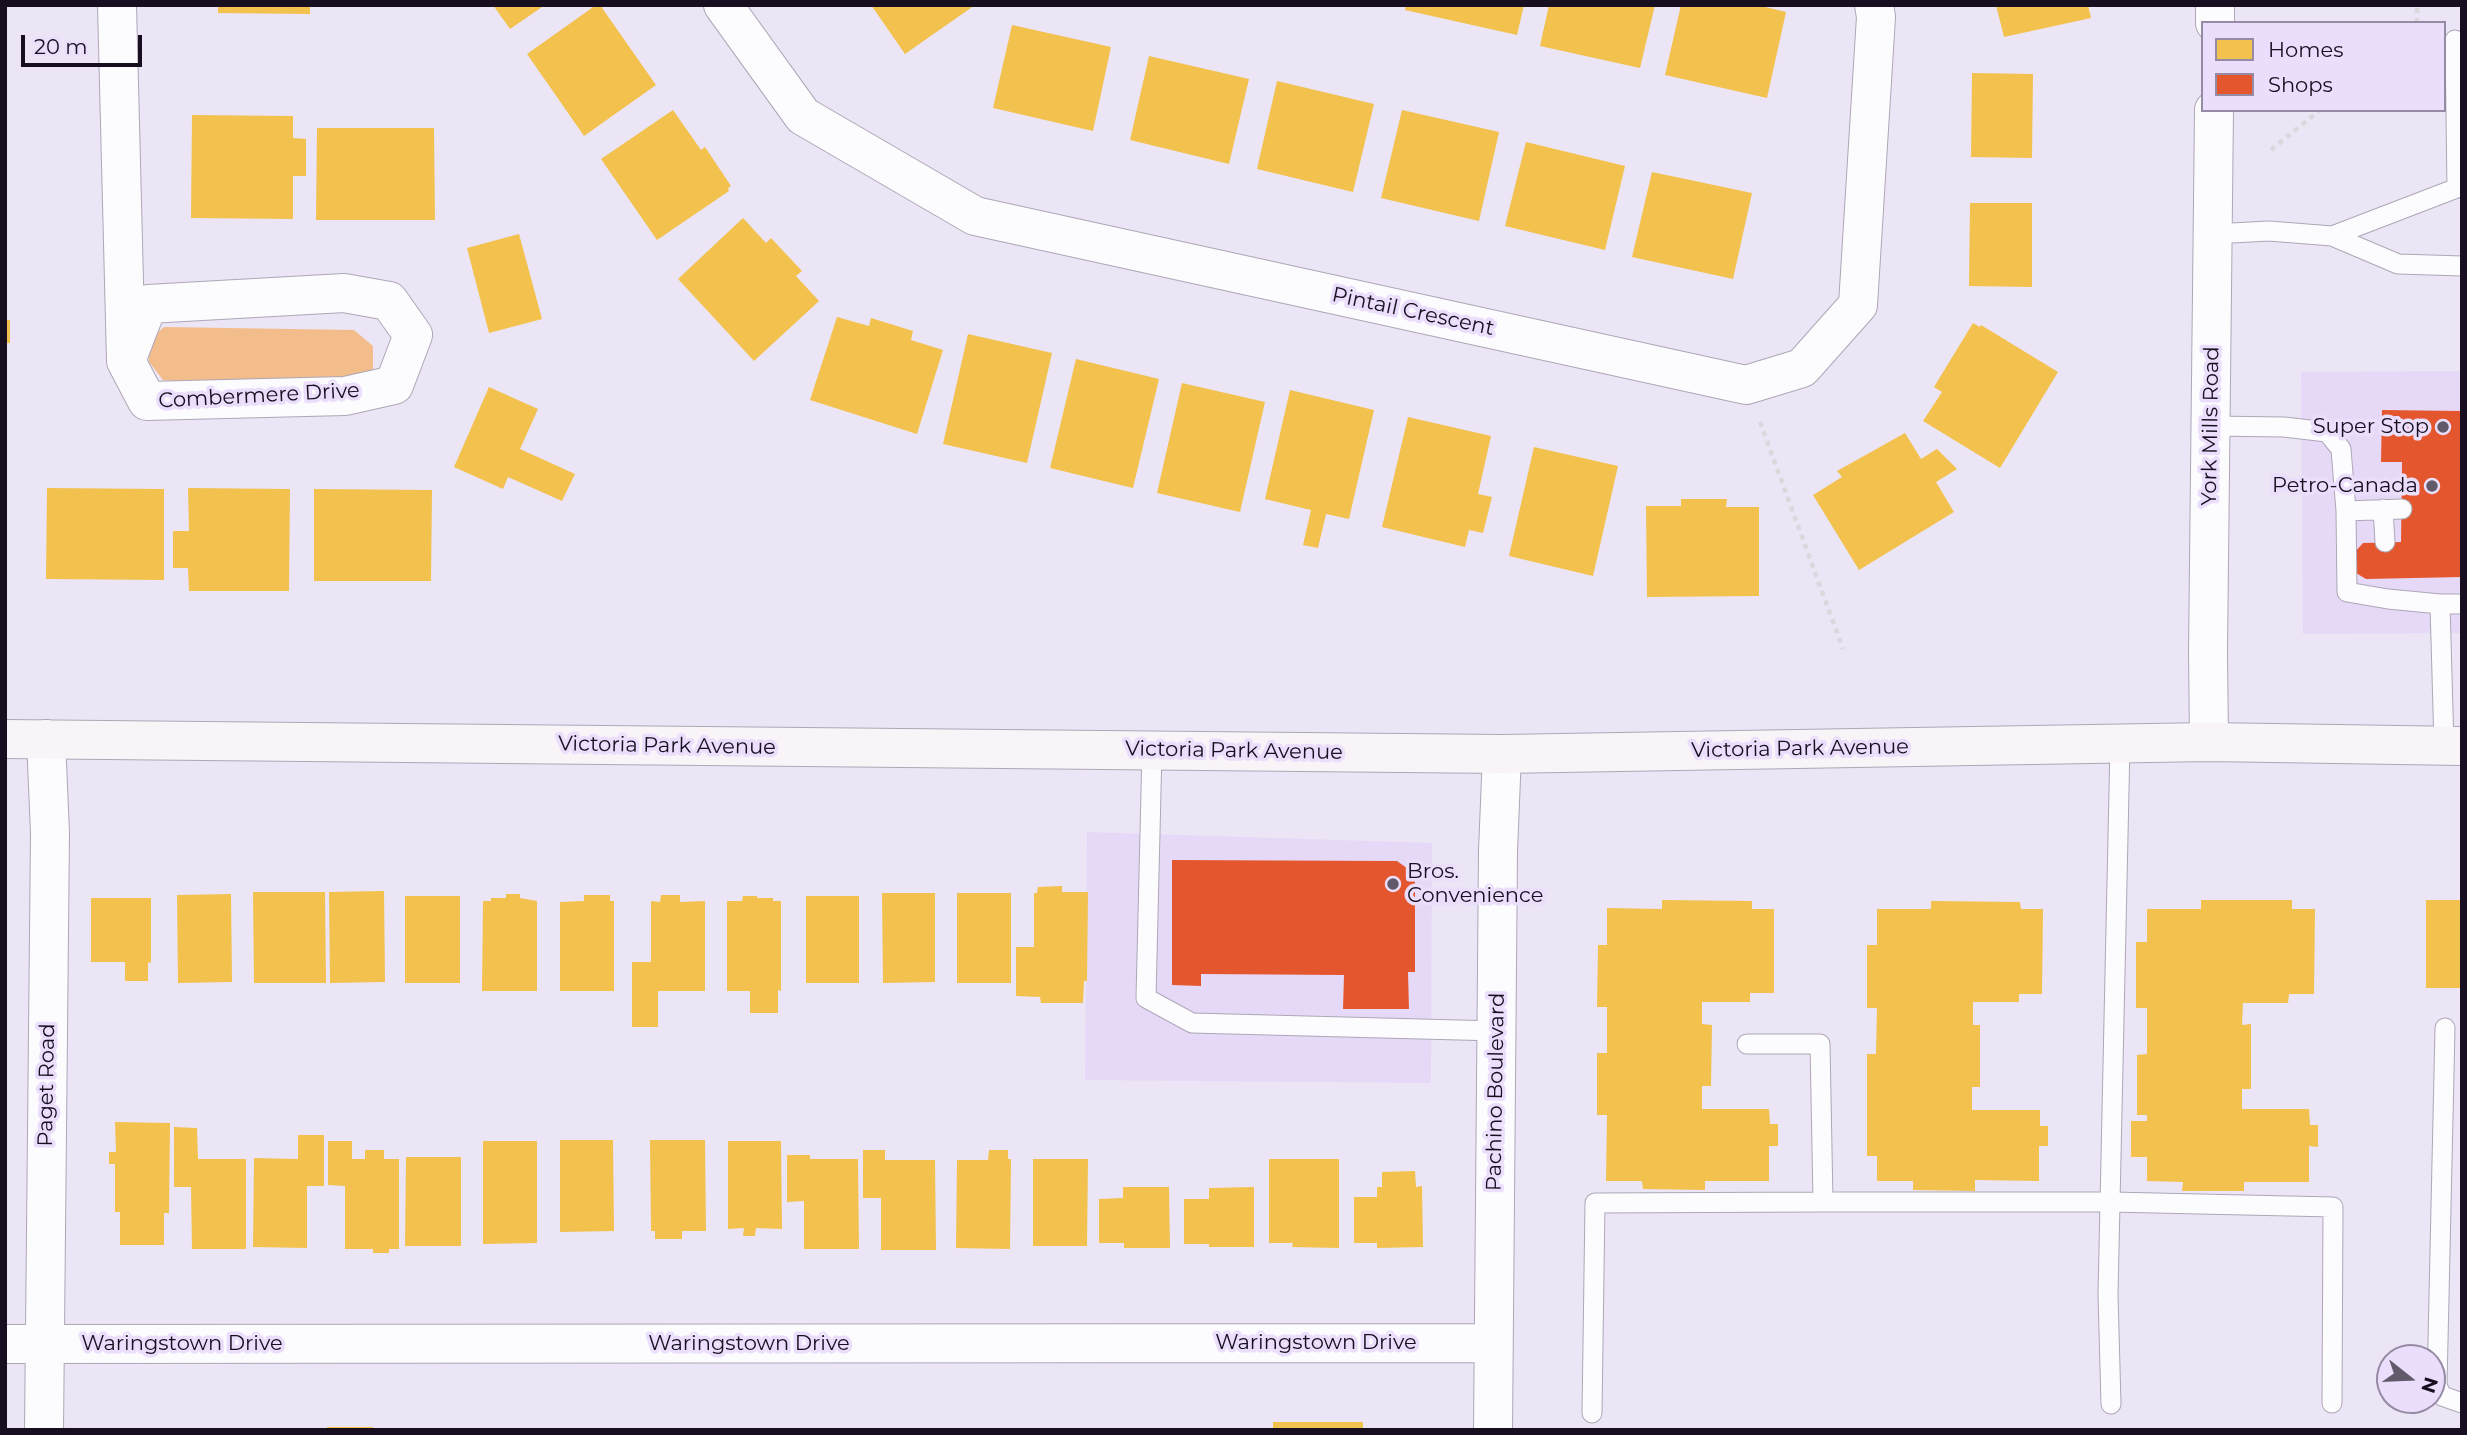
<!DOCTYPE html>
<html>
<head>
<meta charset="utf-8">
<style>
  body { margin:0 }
  #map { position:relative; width:2467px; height:1435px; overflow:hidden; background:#ebe5f5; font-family:Montserrat,sans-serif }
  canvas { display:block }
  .frame { position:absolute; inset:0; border:7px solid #170f20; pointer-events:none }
  .legend { position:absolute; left:2201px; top:21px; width:245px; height:91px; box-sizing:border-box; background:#eadefc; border:2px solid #968ba4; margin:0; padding:9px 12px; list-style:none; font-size:21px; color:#170f20 }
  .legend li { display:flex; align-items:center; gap:14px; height:35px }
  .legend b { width:35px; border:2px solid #968ba4 }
  .north { position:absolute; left:2376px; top:1344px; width:70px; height:70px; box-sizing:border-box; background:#eadefc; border:2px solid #968ba4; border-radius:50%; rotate:108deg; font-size:19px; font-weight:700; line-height:28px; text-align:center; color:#170f20 }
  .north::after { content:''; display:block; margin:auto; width:24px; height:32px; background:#615a6b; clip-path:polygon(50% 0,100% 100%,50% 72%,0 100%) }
  .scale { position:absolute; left:21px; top:35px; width:121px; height:32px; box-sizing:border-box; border:4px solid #170f20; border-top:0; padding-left:9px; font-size:21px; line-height:24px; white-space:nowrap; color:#170f20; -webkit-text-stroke:5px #eadefc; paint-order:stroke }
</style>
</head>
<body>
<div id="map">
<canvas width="2467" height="1435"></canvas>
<div class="frame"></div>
<ul class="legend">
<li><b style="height:19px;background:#f2c14e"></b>Homes</li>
<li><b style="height:19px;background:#e4572e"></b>Shops</li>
</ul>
<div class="north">N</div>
<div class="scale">20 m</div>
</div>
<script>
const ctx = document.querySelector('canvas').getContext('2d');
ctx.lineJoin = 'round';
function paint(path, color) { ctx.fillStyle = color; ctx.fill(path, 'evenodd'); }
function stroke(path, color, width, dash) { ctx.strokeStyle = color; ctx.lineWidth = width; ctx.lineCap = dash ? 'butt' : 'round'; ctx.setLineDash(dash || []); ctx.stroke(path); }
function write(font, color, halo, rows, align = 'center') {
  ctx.font = font + ' Montserrat,sans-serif'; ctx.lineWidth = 7; ctx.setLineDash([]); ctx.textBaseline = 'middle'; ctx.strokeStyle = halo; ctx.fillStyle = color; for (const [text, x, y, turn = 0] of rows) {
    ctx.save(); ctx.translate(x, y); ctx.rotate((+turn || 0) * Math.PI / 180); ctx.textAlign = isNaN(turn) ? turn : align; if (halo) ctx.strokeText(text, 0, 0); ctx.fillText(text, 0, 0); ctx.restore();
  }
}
paint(new Path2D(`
  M 2462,371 L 2462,633 L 2303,634 L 2301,372 Z
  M 1087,832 L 1432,843 L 1431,1083 L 1085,1080 Z`), '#e6d9f8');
paint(new Path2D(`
  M 164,327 L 354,330 L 373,346 L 373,369 L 358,384 L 185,382 L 163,380 L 149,362 L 149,340 Z`), '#f3bd8b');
paint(new Path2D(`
  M 218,5 L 310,5 L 310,14 L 218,13 Z
  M 493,5 L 545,5 L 510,29 Z
  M 596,5 L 600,5 L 656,85 L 584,136 L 527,54 Z
  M 871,5 L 975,5 L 905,54 Z
  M 1406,5 L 1524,5 L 1517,35 L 1405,10 Z
  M 1549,5 L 1655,5 L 1640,68 L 1540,46 Z
  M 1681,5 L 1757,5 L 1786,12 L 1767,98 L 1665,75 Z
  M 1996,5 L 2088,5 L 2091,18 L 2004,37 Z
  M 1012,25 L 1111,47 L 1093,131 L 993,108 Z
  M 1149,56 L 1249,79 L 1229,164 L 1130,140 Z
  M 1972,73 L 2033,74 L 2032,158 L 1971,157 Z
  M 1277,81 L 1374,104 L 1353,192 L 1257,169 Z
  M 673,110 L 701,150 L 705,147 L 731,186 L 728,188 L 729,191 L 657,240 L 601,159 Z
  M 1402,110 L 1499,132 L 1479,221 L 1381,198 Z
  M 192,115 L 293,116 L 293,138 L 306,139 L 306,176 L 293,176 L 293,219 L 191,218 Z
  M 317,128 L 434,128 L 435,220 L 316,220 Z
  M 1526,142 L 1625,166 L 1605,250 L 1505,226 Z
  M 1652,172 L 1752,193 L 1733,279 L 1632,257 Z
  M 1970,203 L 2032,203 L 2032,287 L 1969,286 Z
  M 743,218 L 766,243 L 771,238 L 802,271 L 796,276 L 819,301 L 754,361 L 678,279 Z
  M 519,234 L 542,319 L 489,333 L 467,248 Z
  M 837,317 L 869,326 L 871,318 L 913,331 L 911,340 L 943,350 L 917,434 L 810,400 Z
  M 5,320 L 10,320 L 10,343 L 5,343 Z
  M 1973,323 L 1980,327 L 1981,325 L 2058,372 L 2000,468 L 1923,421 L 1942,392 L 1934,387 Z
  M 968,334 L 1052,353 L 1027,463 L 943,444 Z
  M 1076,359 L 1159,379 L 1133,488 L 1050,468 Z
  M 1182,383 L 1265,402 L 1240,512 L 1157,493 Z
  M 489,387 L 538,409 L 520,449 L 575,474 L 562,501 L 508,477 L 503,489 L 454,467 Z
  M 1290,390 L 1374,410 L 1349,519 L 1326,514 L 1318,548 L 1303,545 L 1311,510 L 1265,499 Z
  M 1408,417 L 1491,436 L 1478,494 L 1492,497 L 1483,533 L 1469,530 L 1465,547 L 1382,527 Z
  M 1905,433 L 1921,459 L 1937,449 L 1957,469 L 1936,482 L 1954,512 L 1859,570 L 1813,495 L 1842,477 L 1837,471 Z
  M 1534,447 L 1618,466 L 1593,576 L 1509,556 Z
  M 47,488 L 164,489 L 164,580 L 46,579 Z
  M 188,488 L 290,489 L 289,591 L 189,591 L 188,568 L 173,568 L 173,531 L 189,531 Z
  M 314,489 L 432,490 L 431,581 L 314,581 Z
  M 1681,499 L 1727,499 L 1726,507 L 1759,507 L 1759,596 L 1647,597 L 1646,506 L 1681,506 Z
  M 1062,886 L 1062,892 L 1088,892 L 1087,981 L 1084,981 L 1083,1003 L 1041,1003 L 1040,997 L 1016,996 L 1016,947 L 1034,947 L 1034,893 L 1037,893 L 1038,887 Z
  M 384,891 L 385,982 L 330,983 L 329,892 Z
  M 253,892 L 325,892 L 326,983 L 254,983 Z
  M 882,893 L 935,893 L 935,982 L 883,983 Z
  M 957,893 L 1011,893 L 1011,983 L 957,983 Z
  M 231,894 L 232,982 L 178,983 L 177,895 Z
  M 506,894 L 520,894 L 520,898 L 537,901 L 537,991 L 482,991 L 483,901 L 491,901 L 491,898 L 506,898 Z
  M 584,895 L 610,895 L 610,901 L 614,901 L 614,991 L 560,991 L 560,902 L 584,901 Z
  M 661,895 L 680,895 L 680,902 L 705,901 L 705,991 L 658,991 L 658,1027 L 632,1027 L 632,962 L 651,962 L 651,901 L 660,902 Z
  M 405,896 L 460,896 L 460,983 L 405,983 Z
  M 743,896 L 757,896 L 757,898 L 773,898 L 773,901 L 781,901 L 781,991 L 778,990 L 778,1013 L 750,1013 L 750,991 L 727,991 L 727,901 L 742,901 Z
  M 806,896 L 859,896 L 859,983 L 806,983 Z
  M 91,898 L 151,898 L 151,963 L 148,962 L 148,981 L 125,981 L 125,962 L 91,962 Z
  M 1662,900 L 1752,901 L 1752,909 L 1774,909 L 1774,993 L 1750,993 L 1750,1002 L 1702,1002 L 1702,1024 L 1712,1025 L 1711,1086 L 1702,1086 L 1702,1109 L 1769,1109 L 1770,1124 L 1778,1124 L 1778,1146 L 1769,1146 L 1769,1181 L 1705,1181 L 1705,1190 L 1643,1189 L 1642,1181 L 1606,1181 L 1607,1115 L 1597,1115 L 1597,1053 L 1607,1053 L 1607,1007 L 1597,1007 L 1598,945 L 1607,945 L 1607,908 L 1662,909 Z
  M 2201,900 L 2292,900 L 2292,909 L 2315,909 L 2314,994 L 2289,994 L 2288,1003 L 2243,1003 L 2242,1025 L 2251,1024 L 2251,1089 L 2242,1089 L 2242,1109 L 2309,1109 L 2310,1125 L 2318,1125 L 2318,1147 L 2309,1146 L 2309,1182 L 2244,1182 L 2244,1191 L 2182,1191 L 2183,1182 L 2147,1181 L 2147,1157 L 2131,1157 L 2131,1121 L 2147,1121 L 2147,1115 L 2137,1115 L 2137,1055 L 2147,1054 L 2147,1008 L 2136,1008 L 2136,942 L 2147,942 L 2147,909 L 2201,909 Z
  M 2426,900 L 2462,900 L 2462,988 L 2426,988 Z
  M 1931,901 L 2020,902 L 2021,909 L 2043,909 L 2042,994 L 2019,994 L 2019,1002 L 1973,1002 L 1973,1025 L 1980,1025 L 1980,1087 L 1972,1087 L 1972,1110 L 2040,1110 L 2040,1126 L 2048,1126 L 2048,1146 L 2039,1146 L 2039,1181 L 1975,1180 L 1975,1191 L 1913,1190 L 1913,1181 L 1877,1181 L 1877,1156 L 1867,1156 L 1867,1054 L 1876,1054 L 1877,1008 L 1867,1008 L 1867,945 L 1877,945 L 1877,909 L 1931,909 Z
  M 115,1122 L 170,1123 L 169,1213 L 164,1213 L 164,1245 L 120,1245 L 120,1212 L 115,1212 L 115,1164 L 109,1164 L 109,1152 L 116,1152 Z
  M 174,1127 L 197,1128 L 198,1159 L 246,1159 L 246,1249 L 192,1249 L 191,1187 L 174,1187 Z
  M 298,1135 L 324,1135 L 324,1186 L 307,1186 L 307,1248 L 253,1247 L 254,1158 L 298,1159 Z
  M 560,1140 L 613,1140 L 614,1231 L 560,1232 Z
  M 650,1140 L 705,1140 L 706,1231 L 682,1231 L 682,1239 L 655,1239 L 655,1231 L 651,1231 Z
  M 328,1141 L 352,1141 L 352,1159 L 365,1159 L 365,1150 L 384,1150 L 384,1159 L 399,1159 L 399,1249 L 389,1249 L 389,1253 L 373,1253 L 373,1249 L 345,1249 L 345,1186 L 328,1185 Z
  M 483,1141 L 537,1141 L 537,1243 L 483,1244 Z
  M 728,1141 L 781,1141 L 782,1229 L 756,1228 L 755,1236 L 743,1236 L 744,1228 L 728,1229 Z
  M 863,1150 L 885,1150 L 885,1160 L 935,1160 L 936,1250 L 881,1250 L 881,1198 L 863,1198 Z
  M 989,1150 L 1008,1150 L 1008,1159 L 1011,1159 L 1010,1249 L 956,1248 L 957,1160 L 988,1160 Z
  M 787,1155 L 810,1155 L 810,1159 L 858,1159 L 859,1249 L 804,1249 L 804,1201 L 787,1202 Z
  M 406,1157 L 461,1157 L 461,1246 L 405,1246 Z
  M 1033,1159 L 1088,1159 L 1087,1246 L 1033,1246 Z
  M 1269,1159 L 1339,1159 L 1339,1248 L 1292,1247 L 1293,1243 L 1269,1243 Z
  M 1415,1171 L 1416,1187 L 1422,1186 L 1423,1247 L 1377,1248 L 1377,1243 L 1354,1243 L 1354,1197 L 1377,1197 L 1377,1187 L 1382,1187 L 1382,1172 Z
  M 1123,1187 L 1169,1187 L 1170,1248 L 1124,1248 L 1124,1243 L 1099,1243 L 1099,1199 L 1123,1198 Z
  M 1254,1187 L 1254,1247 L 1209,1247 L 1209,1244 L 1184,1244 L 1184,1199 L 1209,1199 L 1209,1188 Z
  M 1273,1422 L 1363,1422 L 1363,1430 L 1273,1430 Z
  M 327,1427 L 373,1427 L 373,1430 L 327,1430 Z`), '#f2c14e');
paint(new Path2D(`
  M 2382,410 L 2462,411 L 2462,577 L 2366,579 L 2356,573 L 2353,554 L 2363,543 L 2401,542 L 2402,462 L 2381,462 Z
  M 1172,860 L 1397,861 L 1415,874 L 1415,972 L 1408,972 L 1409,1009 L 1343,1009 L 1344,975 L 1201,974 L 1201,986 L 1172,985 Z`), '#e4572e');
const service = new Path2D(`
  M 2213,234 L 2269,231 L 2332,236 L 2398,264 L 2462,266
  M 2332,236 L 2457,188 L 2455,40
  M 2211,426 L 2284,427 L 2327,432 L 2341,449 L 2346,511
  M 2383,509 L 2385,542
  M 2402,509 L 2346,511 L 2347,592 L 2388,599 L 2440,604
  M 2444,746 L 2440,604 L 2462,604
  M 1152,750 L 1146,998 L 1192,1023 L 1497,1031
  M 2445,1028 L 2437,1386 L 2442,1396 L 2462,1403
  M 1747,1044 L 1820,1044 L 1823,1202 L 2111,1202 L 2333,1207 L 2332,1403
  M 2111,1404 L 2108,1295 L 2120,744
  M 1592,1413 L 1595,1203 L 1823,1202`);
const minor = new Path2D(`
  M 117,5 L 126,361 L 147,401 L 345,396 L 394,385 L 413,335 L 389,301 L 344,293 L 148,304 L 126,361
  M 723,5 L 803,116 L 975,216 L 1746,385 L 1802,368 L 1858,305 L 1876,17 L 1874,5
  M 5,1344 L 1492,1343
  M 44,1430 L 50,833 L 46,739
  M 1493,1430 L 1498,851 L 1502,754`);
const tertiary = new Path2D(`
  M 2215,23 L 2215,5
  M 2209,742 L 2208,652 L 2214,110`);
const secondary = new Path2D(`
  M 5,739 L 1502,754 L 2209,742 L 2462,746`);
stroke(service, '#ada7b6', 21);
stroke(minor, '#ada7b6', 40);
stroke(tertiary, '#ada7b6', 40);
stroke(secondary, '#ada7b6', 40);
stroke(new Path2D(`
  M 2417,23 L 2417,5
  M 2271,150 L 2320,110
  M 1760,422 L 1843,649`), '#dad7dd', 4.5, [5, 5]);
stroke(service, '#fcfbfe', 19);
stroke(minor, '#fcfbfe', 38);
stroke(tertiary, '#fcfbfe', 38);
stroke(secondary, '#f9f4f8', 38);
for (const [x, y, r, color] of [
  [2443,427,7,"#615a6b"],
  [2432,486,7,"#615a6b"],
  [1393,884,7,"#615a6b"]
]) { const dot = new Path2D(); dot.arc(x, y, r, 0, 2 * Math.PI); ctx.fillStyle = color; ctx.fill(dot); stroke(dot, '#eadefc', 2.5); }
write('21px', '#170f20', '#eadefc', [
  ["Pintail Crescent",1413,312,12],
  ["Combermere Drive",259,396,-3],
  ["York Mills Road",2211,426,-89],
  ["Victoria Park Avenue",667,746,1],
  ["Victoria Park Avenue",1800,749,-1],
  ["Victoria Park Avenue",1234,751,1],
  ["Paget Road",47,1085,-89],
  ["Pachino Boulevard",1496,1092,-89],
  ["Waringstown Drive",1316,1343],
  ["Waringstown Drive",182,1344],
  ["Waringstown Drive",749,1344]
]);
write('21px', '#170f20', '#eadefc', [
  ["Super Stop",2429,427],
  ["Petro-Canada",2418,486],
  ["Bros.",1407,872,"left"],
  ["Convenience",1407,896,"left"]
], 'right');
</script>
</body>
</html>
